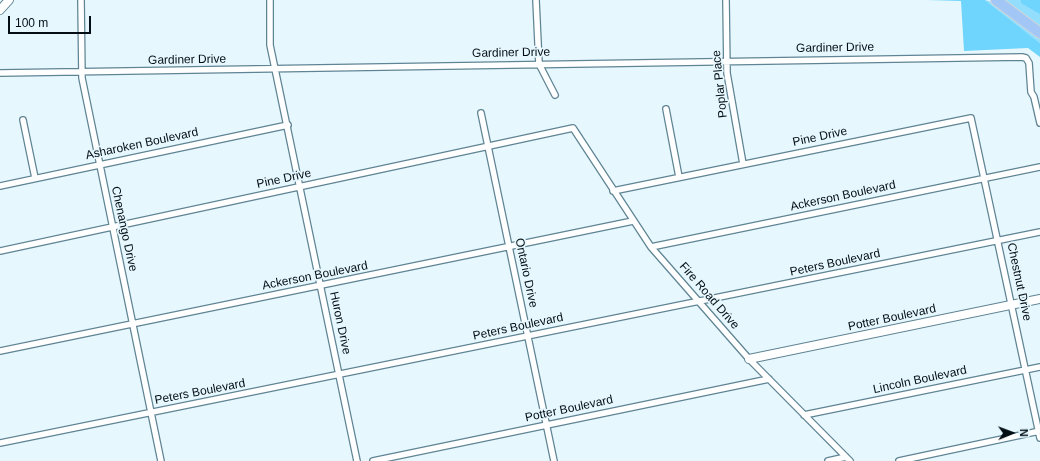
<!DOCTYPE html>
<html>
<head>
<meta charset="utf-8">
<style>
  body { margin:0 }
  #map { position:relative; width:1040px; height:461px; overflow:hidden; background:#e7f7fe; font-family:Helvetica,sans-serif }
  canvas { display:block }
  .north { position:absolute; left:992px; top:413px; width:40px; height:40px; -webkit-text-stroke:3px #e7f7fe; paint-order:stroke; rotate:89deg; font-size:11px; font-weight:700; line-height:16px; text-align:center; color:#020e14 }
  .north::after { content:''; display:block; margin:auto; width:14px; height:18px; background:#020e14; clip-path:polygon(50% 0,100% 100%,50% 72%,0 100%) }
  .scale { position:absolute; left:8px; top:16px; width:83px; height:18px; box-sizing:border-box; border:2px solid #020e14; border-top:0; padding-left:5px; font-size:12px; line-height:14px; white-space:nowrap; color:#020e14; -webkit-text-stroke:3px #e7f7fe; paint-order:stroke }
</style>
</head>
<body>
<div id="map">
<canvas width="1040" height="461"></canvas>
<div class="north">N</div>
<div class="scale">100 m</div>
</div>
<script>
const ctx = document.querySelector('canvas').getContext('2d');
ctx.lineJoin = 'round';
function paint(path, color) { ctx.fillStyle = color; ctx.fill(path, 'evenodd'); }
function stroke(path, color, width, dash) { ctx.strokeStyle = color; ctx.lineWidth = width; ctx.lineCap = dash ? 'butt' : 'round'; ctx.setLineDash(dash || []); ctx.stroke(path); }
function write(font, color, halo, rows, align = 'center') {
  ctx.font = font + ' Helvetica,sans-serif'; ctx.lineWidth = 3.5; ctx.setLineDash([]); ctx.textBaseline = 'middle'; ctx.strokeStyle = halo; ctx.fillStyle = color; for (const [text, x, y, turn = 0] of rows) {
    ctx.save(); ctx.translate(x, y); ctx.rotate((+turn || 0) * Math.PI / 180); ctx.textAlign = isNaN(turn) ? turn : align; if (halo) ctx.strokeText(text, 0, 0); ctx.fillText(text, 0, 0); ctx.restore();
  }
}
paint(new Path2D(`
  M 985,0 L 989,1 L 1040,38 L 1040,43 Z
  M 1005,0 L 1040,0 L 1040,26 Z`), '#93ddfd');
paint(new Path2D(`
  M 927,0 L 985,0 L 1040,43 L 1040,57 L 1028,48 L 964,51 L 961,1 Z
  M 1021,0 L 1040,0 L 1040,14 L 1021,3 Z`), '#6fd5fd');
const street = new Path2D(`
  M 81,0 L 82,78 L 161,461
  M 270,0 L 270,45 L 357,461
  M 536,0 L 539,64 L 555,95
  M 726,0 L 727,73 L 743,164
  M 0,73 L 1022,57 L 1026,58 L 1029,63 L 1031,92 L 1034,97 L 1040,123
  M 666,109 L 679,177
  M 481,113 L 554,461
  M 23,120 L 35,178
  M 0,186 L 288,125
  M 613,191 L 971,118 L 1040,438
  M 651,247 L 1040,167
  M 0,251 L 573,128 L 651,247 L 749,359 L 850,461
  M 0,351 L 633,221
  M 804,415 L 1040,367
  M 0,443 L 1040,232
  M 373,461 L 769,379
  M 828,461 L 846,457
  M 899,461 L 1040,431`);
const secondary = new Path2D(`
  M 0,10 L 9,0
  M 749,359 L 1040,299`);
const highway = new Path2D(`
  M 996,0 L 1040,33`);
stroke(street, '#5f8494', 8);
stroke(secondary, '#5f8494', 10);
stroke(highway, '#d1d4d5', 12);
stroke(street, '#fff', 5.5);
stroke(secondary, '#fff', 8);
stroke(highway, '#a2c6f6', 10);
write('12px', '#020e14', '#e7f7fe', [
  ["Gardiner Drive",835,48,-1],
  ["Gardiner Drive",511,53,-1],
  ["Gardiner Drive",187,60,-1],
  ["Poplar Place",720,84,-96],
  ["Pine Drive",820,137,-12],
  ["Asharoken Boulevard",142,144,-12],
  ["Pine Drive",284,179,-12],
  ["Ackerson Boulevard",843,196,-12],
  ["Chenango Drive",124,229,78],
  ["Peters Boulevard",835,263,-12],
  ["Ontario Drive",526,273,78],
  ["Ackerson Boulevard",315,276,-11],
  ["Chestnut Drive",1019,282,78],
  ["Fire Road Drive",709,296,49],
  ["Potter Boulevard",892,318,-12],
  ["Huron Drive",340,323,78],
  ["Peters Boulevard",518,327,-12],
  ["Lincoln Boulevard",920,380,-12],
  ["Peters Boulevard",200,392,-11],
  ["Potter Boulevard",569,409,-12]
]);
</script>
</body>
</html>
